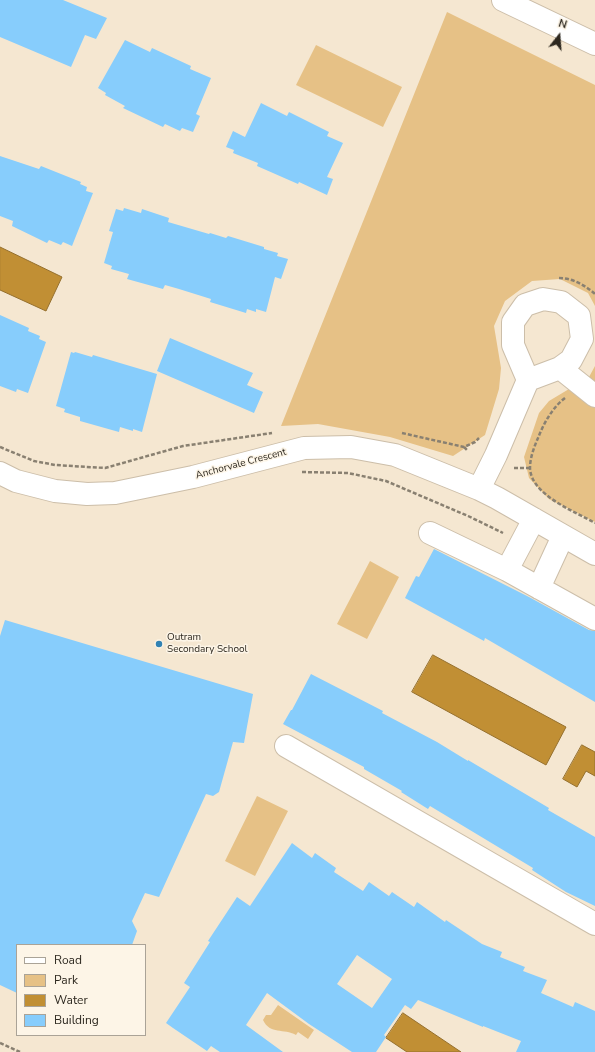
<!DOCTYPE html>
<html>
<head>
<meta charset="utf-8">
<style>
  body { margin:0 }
  #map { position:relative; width:595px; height:1052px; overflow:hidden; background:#f5e7d1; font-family:"Nunito Sans",sans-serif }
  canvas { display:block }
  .legend { position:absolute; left:16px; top:944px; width:130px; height:92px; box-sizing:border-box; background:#fdf5e7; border:1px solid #aaa397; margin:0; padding:5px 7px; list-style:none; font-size:12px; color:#2d281f }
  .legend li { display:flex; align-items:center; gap:8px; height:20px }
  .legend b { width:20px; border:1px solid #aaa397 }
  .north { position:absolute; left:539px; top:16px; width:40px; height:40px; -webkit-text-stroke:3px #fdf5e7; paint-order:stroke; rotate:17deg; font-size:11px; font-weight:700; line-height:16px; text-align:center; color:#2d281f }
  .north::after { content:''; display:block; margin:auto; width:14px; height:18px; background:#2d281f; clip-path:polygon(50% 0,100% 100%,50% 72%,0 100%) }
</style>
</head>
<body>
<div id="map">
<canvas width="595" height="1052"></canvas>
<ul class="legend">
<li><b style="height:5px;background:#fff"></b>Road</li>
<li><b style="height:11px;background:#e6c186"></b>Park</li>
<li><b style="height:11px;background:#c18f34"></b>Water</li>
<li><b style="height:11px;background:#87cdfc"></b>Building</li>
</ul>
<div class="north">N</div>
</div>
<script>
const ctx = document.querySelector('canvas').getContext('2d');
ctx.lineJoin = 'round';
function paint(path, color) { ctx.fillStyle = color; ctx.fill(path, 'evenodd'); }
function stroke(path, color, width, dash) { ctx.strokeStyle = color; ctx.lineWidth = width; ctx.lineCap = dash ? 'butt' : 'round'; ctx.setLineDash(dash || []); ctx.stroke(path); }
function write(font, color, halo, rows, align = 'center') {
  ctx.font = font + ' "Nunito Sans",sans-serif'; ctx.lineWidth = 3; ctx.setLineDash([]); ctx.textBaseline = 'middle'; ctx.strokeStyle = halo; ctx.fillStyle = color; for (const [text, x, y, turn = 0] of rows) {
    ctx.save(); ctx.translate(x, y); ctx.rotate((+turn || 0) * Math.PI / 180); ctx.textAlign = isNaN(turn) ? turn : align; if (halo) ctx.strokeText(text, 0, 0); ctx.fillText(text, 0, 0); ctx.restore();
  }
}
paint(new Path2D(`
  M 447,12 L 595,85 L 595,306 L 588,293 L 560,279 L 532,281 L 505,301 L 494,326 L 501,368 L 499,389 L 485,435 L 453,456 L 390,437 L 318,424 L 281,426 Z
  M 316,45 L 402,87 L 383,127 L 296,85 Z
  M 595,366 L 595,522 L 549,499 L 529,478 L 524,457 L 539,413 L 549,401 L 589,377 Z
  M 370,561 L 399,577 L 367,639 L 337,624 Z
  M 257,796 L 288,811 L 255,876 L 225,861 Z
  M 278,1005 L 314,1030 L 308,1039 L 298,1032 L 296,1035 C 284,1028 270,1035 263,1020 L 266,1015 L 271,1015 Z`), '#e6c186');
const water = new Path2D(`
  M 0,247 L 62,277 L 46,311 L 0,290 Z
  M 433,655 L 566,727 L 546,765 L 412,692 Z
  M 582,745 L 595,752 L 595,776 L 586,771 L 577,787 L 563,779 Z
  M 403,1013 L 461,1052 L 407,1052 L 386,1038 Z`);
paint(water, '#c18f34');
stroke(water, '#95702e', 1);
paint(new Path2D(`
  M 0,0 L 63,0 L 107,18 L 96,39 L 85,35 L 71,67 L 0,37 Z
  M 125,40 L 150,52 L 152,48 L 191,66 L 190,69 L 211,78 L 196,114 L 200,116 L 193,132 L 182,128 L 180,131 L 165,124 L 163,127 L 123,108 L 125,106 L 105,95 L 106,93 L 98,88 Z
  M 261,103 L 287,116 L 289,112 L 329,132 L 327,136 L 343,143 L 327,177 L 333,179 L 327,195 L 299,182 L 298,184 L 257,166 L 258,163 L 233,153 L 234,150 L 226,147 L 233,131 L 245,137 Z
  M 0,156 L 39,169 L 41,166 L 81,182 L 80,184 L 87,187 L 86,191 L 93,193 L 72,246 L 63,242 L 61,245 L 49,240 L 47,243 L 12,226 L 13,221 L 0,216 Z
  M 124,208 L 141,213 L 142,209 L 169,218 L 168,222 L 209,234 L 210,233 L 226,238 L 228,236 L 264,247 L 264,249 L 278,253 L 277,256 L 288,259 L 281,279 L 275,277 L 266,312 L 256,309 L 256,312 L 247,309 L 246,313 L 210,302 L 211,299 L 179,289 L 165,285 L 163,289 L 127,279 L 129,274 L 111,269 L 112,266 L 104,263 L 113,232 L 109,231 L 116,209 L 123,211 Z
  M 0,315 L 29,328 L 28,331 L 40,336 L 39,339 L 46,342 L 28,393 L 17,389 L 16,392 L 0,386 Z
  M 170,338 L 253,373 L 247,385 L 263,392 L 254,413 L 157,371 Z
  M 71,352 L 74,353 L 75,352 L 92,357 L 93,355 L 157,374 L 142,432 L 133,429 L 133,431 L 120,427 L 119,432 L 80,421 L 80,417 L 64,412 L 65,409 L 56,406 Z
  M 434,549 L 529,597 L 589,630 L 595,631 L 595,702 L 485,638 L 484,641 L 405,598 L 416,576 L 419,577 Z
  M 5,620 L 253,694 L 244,743 L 233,742 L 219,792 L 213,796 L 206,794 L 159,897 L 145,893 L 132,921 L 137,931 L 132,945 L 17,945 L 17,993 L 0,985 L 0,636 Z
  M 311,674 L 383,711 L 382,713 L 437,742 L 468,761 L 468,760 L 549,808 L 548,810 L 595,837 L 595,906 L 566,892 L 532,870 L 533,868 L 430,806 L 428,809 L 401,792 L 402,791 L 364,769 L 364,767 L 283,724 L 291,710 L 292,710 Z
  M 292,843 L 312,858 L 315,853 L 336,868 L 334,872 L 363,891 L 369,882 L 389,896 L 392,892 L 414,907 L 417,902 L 445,922 L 446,920 L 482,944 L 502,952 L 500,957 L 525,967 L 523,971 L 547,980 L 541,993 L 573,1007 L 575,1002 L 595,1011 L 595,1052 L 516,1052 L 521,1041 L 483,1026 L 483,1027 L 418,1000 L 411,1009 L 405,1005 L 384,1035 L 386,1037 L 376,1052 L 352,1052 L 309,1024 L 267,993 L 246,1025 L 283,1052 L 220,1052 L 211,1046 L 207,1051 L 173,1028 L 166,1023 L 190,987 L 184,983 L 210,942 L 208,941 L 237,897 L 250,906 ZM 357,955 L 392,979 L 372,1008 L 337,984 Z`), '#87cdfc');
const minor = new Path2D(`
  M 560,368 L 595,396
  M 0,473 L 16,481 L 55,491 L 87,494 L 115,493 L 193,477 L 304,448 L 351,447 L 395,455 L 479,489 L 497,498 L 595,554
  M 479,489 L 496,455 L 528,380 L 560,368 L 571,360 L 582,339 L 579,316 L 561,302 L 543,299 L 525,305 L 513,322 L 513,345 L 528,380
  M 534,519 L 507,570 L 595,619
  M 430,533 L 507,570
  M 539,588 L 563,536
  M 286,746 L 595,924`);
const highway = new Path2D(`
  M 503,0 L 595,44`);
stroke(minor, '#ccbea9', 24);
stroke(highway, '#ccbea9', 24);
stroke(new Path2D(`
  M 559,278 C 572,278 585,285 595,294
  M 565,398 C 552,408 544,423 538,438 C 534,447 530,458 530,468 C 531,495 574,511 595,523
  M 402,433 L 464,447 L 475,442 L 479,438
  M 0,447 L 34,461 L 55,465 L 105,468 L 183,446 L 272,433
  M 464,447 L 467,450
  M 514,468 L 530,468
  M 302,472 L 348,473 L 386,481 L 468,516 L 503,533
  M 0,1043 L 20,1052`), '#898071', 2.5, [4, 2]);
stroke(minor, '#fff', 22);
stroke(highway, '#fff', 22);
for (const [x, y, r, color] of [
  [159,644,4,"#3182b3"]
]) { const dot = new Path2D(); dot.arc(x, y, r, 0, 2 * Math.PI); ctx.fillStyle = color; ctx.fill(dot); stroke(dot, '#fdf5e7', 1.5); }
write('10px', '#2d281f', '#fdf5e7', [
  ["Anchorvale Crescent",241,464,-15]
]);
write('10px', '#2d281f', '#fdf5e7', [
  ["Outram",167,638],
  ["Secondary School",167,650]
], 'left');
</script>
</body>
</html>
